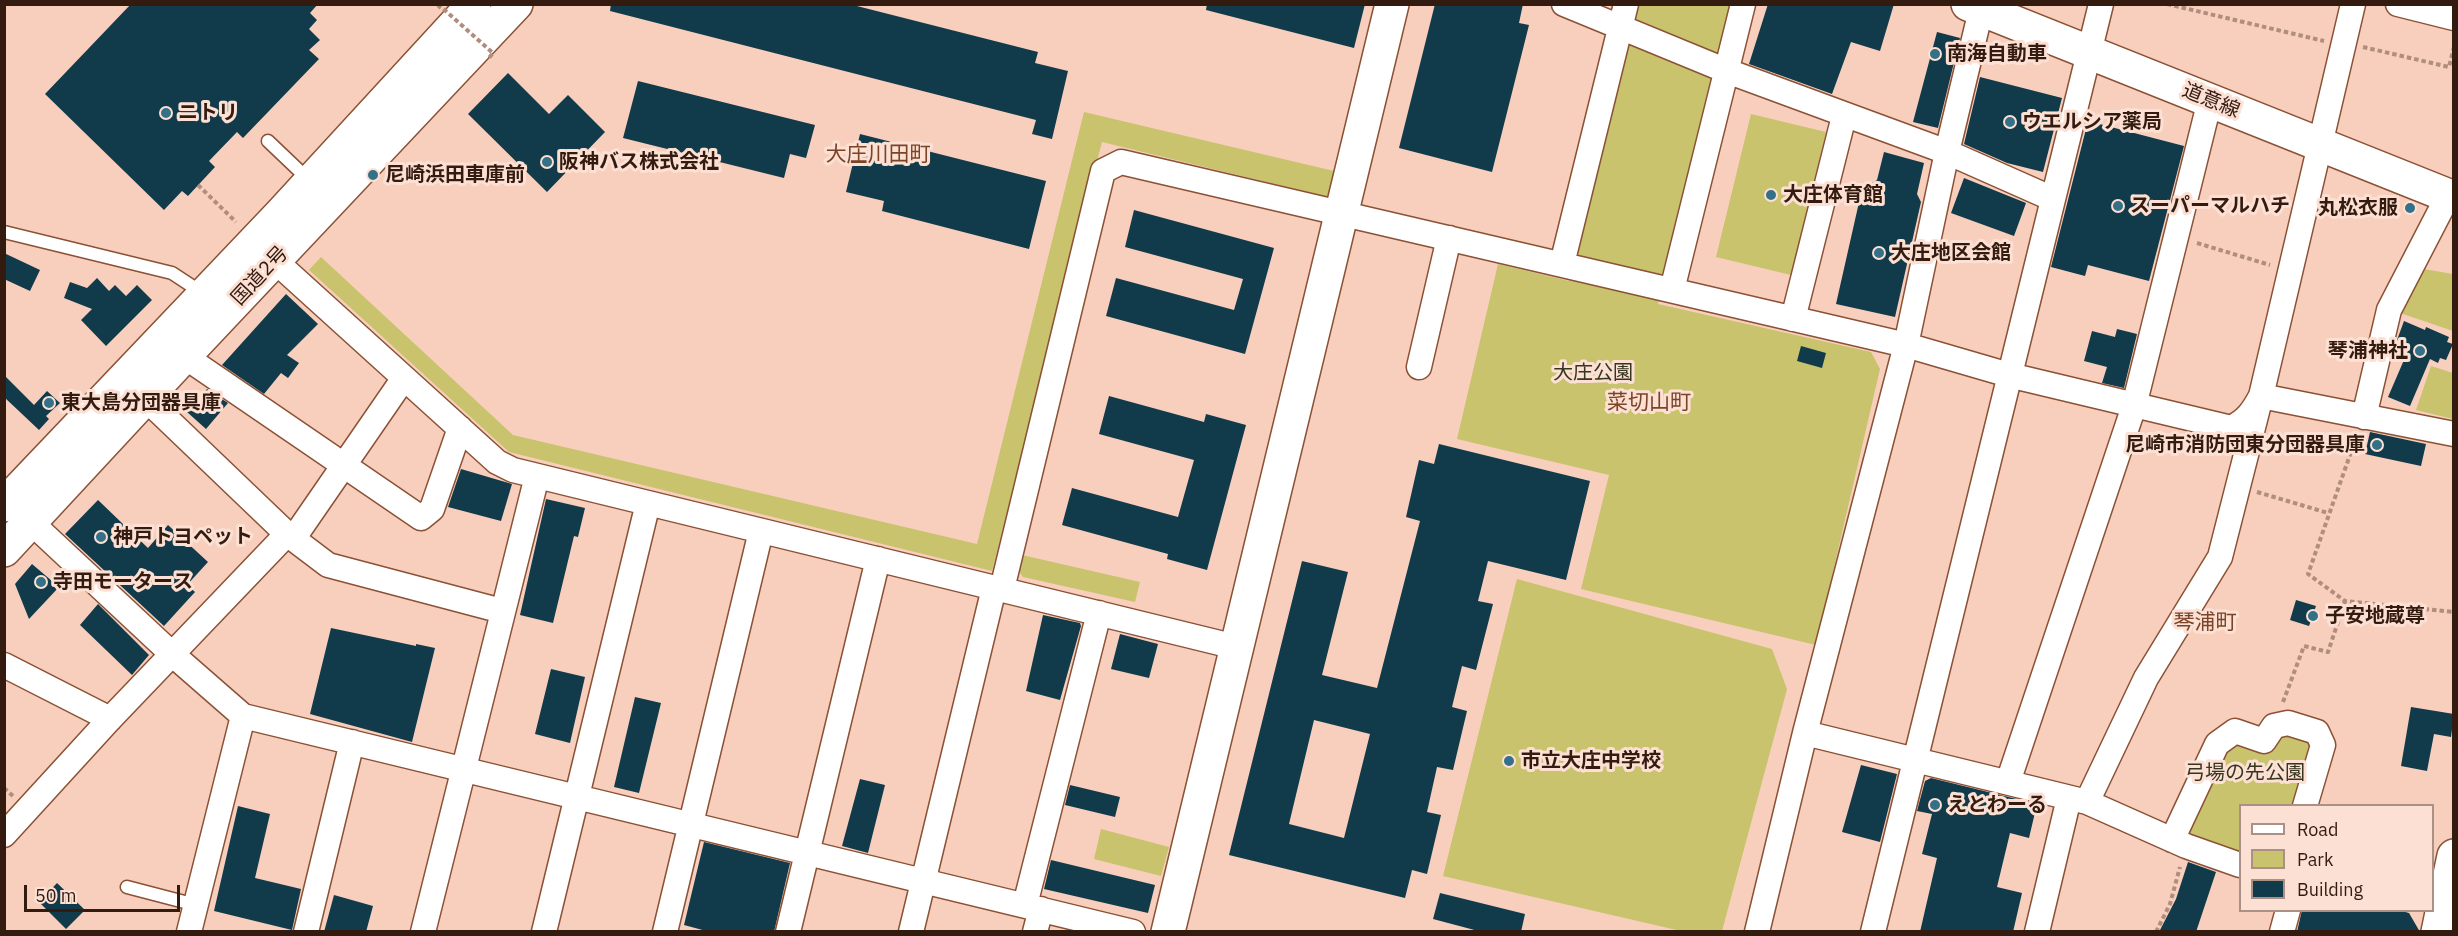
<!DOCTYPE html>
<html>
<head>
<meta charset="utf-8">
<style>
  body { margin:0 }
  #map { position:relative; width:2458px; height:936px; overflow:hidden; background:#f8cfbd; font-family:"IBM Plex Sans",sans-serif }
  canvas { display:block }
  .frame { position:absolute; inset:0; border:6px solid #341b10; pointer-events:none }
  .legend { position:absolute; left:2239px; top:804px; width:195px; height:108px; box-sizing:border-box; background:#fbe0d3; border:2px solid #ab9185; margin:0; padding:8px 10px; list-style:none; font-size:18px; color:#341b10 }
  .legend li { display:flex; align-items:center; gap:12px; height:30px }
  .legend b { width:30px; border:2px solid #ab9185 }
  .scale { position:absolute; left:24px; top:885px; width:156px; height:27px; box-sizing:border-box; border:3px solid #341b10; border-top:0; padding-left:8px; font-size:18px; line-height:21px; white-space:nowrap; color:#341b10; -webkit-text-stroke:4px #fbe0d3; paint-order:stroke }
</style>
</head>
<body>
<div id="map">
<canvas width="2458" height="936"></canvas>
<div class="frame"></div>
<ul class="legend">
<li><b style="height:8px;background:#fff"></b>Road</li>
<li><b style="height:16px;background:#c8c36c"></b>Park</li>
<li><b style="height:16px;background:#113a4a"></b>Building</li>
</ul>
<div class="scale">50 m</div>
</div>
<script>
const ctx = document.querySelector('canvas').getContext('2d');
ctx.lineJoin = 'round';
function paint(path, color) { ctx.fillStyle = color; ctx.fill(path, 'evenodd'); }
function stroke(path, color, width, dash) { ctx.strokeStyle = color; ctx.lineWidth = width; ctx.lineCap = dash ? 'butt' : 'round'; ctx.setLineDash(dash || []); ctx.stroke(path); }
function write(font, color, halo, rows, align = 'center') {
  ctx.font = font + ' "IBM Plex Sans","Noto Sans JP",sans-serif'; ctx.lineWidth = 6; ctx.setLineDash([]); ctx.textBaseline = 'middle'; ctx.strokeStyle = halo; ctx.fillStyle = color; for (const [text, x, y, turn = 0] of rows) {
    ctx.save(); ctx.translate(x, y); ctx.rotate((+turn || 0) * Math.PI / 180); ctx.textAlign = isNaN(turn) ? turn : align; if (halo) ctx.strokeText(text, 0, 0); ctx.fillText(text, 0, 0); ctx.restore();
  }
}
paint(new Path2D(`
  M 1638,5 L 1731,5 L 1658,304 L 1871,352 L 1880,369 L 1816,645 L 1581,589 L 1609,475 L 1457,439 L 1498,264 L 1569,281 Z
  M 1084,112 L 1334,171 L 1328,197 L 1102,142 L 992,571 L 509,452 L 309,270 L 321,257 L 513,435 L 977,544 Z
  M 1751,114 L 1826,132 L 1791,275 L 1716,257 Z
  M 2418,268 L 2453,274 L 2453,331 L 2397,312 Z
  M 2431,366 L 2453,373 L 2453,419 L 2416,410 Z
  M 1022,555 L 1140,582 L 1135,602 L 1023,577 L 1018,570 Z
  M 1517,579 L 1772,649 L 1787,689 L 1722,931 L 1681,931 L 1443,876 Z
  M 2275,732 L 2309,735 L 2314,746 L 2297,805 L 2240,806 L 2240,853 L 2184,836 L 2220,747 Z
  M 1101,829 L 1169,847 L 1161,876 L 1094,859 Z`), '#c8c36c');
paint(new Path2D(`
  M 131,4 L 318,4 L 310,13 L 317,20 L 309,29 L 320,40 L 309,50 L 319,59 L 243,138 L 237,132 L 209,161 L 215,167 L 188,196 L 182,191 L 164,210 L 45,94 Z
  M 611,4 L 849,4 L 1038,52 L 1035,63 L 1068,71 L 1052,139 L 1032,134 L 1036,120 L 610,11 Z
  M 1207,4 L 1365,4 L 1354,48 L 1206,10 Z
  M 1435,4 L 1523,4 L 1519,23 L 1529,25 L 1492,172 L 1399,148 Z
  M 1768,4 L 1894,4 L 1880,51 L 1851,42 L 1832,94 L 1749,64 Z
  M 1937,32 L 1960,38 L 1938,128 L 1913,122 Z
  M 508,73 L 549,114 L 568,95 L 605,132 L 547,192 L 468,114 Z
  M 1980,77 L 2062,98 L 2043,172 L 2007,163 L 1964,144 Z
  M 638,81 L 815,125 L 806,158 L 790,154 L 784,178 L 623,138 Z
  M 2088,121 L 2184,146 L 2149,281 L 2088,265 L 2085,276 L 2051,267 Z
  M 860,134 L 1046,181 L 1029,249 L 882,211 L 884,201 L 846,192 Z
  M 1884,152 L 1924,163 L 1917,194 L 1921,202 L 1895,317 L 1836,304 L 1862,189 L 1877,180 Z
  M 1964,178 L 2026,203 L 2014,236 L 1951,213 Z
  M 1134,210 L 1274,248 L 1245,354 L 1106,316 L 1116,278 L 1234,310 L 1243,279 L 1125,247 Z
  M 4,253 L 40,270 L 30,291 L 4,279 Z
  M 97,278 L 109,291 L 115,285 L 126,296 L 137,285 L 152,300 L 106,346 L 81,320 L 92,309 L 64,298 L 70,282 L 87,288 Z
  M 286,294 L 318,324 L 287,355 L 299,363 L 288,378 L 281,373 L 264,394 L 222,365 Z
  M 2404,321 L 2425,330 L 2426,327 L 2449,337 L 2447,342 L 2453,344 L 2446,360 L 2440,358 L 2438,363 L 2430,359 L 2410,406 L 2388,397 L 2410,346 L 2397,340 Z
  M 2117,329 L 2137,334 L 2124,388 L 2102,383 L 2107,367 L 2084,361 L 2092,331 L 2115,337 Z
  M 1801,346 L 1826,353 L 1822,368 L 1797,361 Z
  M 4,375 L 34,405 L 47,391 L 60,403 L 46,416 L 49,419 L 39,430 L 4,397 Z
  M 207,389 L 228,403 L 206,429 L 187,412 Z
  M 1109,396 L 1204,422 L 1206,414 L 1246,425 L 1207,570 L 1167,559 L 1168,554 L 1062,525 L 1072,488 L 1178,517 L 1194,460 L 1099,434 Z
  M 2370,432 L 2426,444 L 2421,466 L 2365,454 Z
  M 1439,444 L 1590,481 L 1566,580 L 1488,561 L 1478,601 L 1493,604 L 1476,670 L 1462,666 L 1452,707 L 1467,711 L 1453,770 L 1437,767 L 1427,812 L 1441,815 L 1427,874 L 1412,870 L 1405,898 L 1229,855 L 1302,561 L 1348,572 L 1322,675 L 1377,688 L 1420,521 L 1406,517 L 1419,460 L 1434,464 ZM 1314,720 L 1370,734 L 1344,838 L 1289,824 Z
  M 461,469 L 512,484 L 501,521 L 448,507 Z
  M 546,499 L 585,508 L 578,537 L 574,536 L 553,623 L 520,615 Z
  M 98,500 L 148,548 L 168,525 L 208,562 L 187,585 L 195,592 L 164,626 L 65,534 Z
  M 32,564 L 59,587 L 29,619 L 15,584 Z
  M 2296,600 L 2316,606 L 2309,626 L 2290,620 Z
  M 98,604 L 149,655 L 132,675 L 80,625 Z
  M 1043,615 L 1080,623 L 1081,626 L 1060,700 L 1026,691 Z
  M 331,628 L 416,646 L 416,644 L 435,648 L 412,742 L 310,714 Z
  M 1120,634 L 1158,644 L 1149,678 L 1111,669 Z
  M 551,669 L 585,677 L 570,743 L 535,734 Z
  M 635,697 L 661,703 L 639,793 L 614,787 Z
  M 2411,707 L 2454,714 L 2451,737 L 2434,734 L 2427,771 L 2401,766 Z
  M 1861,765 L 1897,774 L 1880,842 L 1842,832 Z
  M 1931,778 L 2037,804 L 2029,838 L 2010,833 L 1997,887 L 2022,893 L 2013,932 L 1920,932 L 1937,858 L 1922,854 L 1932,814 L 1917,811 L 1925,781 Z
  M 860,779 L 885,785 L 868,853 L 842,846 Z
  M 1070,785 L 1120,797 L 1115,817 L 1065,805 Z
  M 238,806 L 270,814 L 255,878 L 301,889 L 292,930 L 214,911 Z
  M 704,842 L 790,863 L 774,932 L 710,932 L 684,925 Z
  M 1051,860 L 1155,885 L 1148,913 L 1044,889 Z
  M 2188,862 L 2216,872 L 2196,932 L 2159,932 L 2176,899 Z
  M 57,883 L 85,910 L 66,929 L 39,902 Z
  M 1440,893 L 1525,914 L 1521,932 L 1482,932 L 1433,919 Z
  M 334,895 L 373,906 L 366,932 L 324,932 Z
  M 2302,910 L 2398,910 L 2409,913 L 2420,932 L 2297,932 Z`), '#113a4a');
const lane = new Path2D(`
  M 268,141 L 310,181
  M 4,232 L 172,273 L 204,294
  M 127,887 L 196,905`);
const street = new Path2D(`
  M 1564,4 L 1727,71 L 1947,152 L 1981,10
  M 2398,4 L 2454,18
  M 263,250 L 497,462 L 513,470 L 1236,647
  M 1562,264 L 1626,4
  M 1672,290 L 1743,4
  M 1793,319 L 1844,116
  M 184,356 L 421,518 L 432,509 L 460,428
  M 1419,367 L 1449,238
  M 145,398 L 287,534 L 328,565 L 502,611
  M 2364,417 L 2389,310 L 2448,196
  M 20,512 L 172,654 L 243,716 L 1133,932
  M 293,539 L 404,378
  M 1002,589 L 1103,171 L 1121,162 L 1906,345 L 2009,375 L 2231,428 C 2247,420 2253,411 2261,396 L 2353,4
  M 4,665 L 110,719
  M 1805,733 L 2087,802 L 2186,846 L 2240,865
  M 2008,782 L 2134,406 L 2210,100
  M 2087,802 L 2146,678 L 2220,557 L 2261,396 L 2454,434
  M 4,835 L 110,719 L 287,534
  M 2172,840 L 2217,744 L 2235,731 L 2264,741 L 2274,726 L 2288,723 L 2317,732 L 2323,745 L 2305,806
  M 1025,905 L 1099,613
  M 189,932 L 243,716
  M 306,932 L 352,742
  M 423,932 L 537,476
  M 544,932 L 648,503
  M 665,932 L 761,531
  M 788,932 L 878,559
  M 911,932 L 994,588
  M 1035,932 L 1041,909
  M 1757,932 L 1805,733 L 1906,345 L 1947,152 L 2053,199
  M 1873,932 L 2101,4
  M 2037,932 L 2069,798
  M 2282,932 L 2288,910`);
const secondary = new Path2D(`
  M 1968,4 L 2454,198
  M 1168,932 L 1392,4
  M 2438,932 L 2454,856`);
const highway = new Path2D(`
  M 4,505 L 281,214 L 474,4
  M 4,550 L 184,356 L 516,4`);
stroke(lane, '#8b5135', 15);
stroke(street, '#8b5135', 27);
stroke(secondary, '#8b5135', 36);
stroke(highway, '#8b5135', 36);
stroke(new Path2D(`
  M 2167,4 L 2324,41
  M 2363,47 L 2449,67 L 2454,47
  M 198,185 L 236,222
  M 2197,243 L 2270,265
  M 2356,438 L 2308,574 L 2345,601 L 2454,612
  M 2257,492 L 2328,513
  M 2283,702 L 2304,646 L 2328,652 L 2345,601
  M 4,788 L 13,796
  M 2156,932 L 2170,904 L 2180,867`), '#b08d7d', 4, [4.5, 3]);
stroke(lane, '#fff', 12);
stroke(street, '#fff', 24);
stroke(secondary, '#fff', 33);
stroke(highway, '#fff', 33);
stroke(new Path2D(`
  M 438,8 L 440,6 L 493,53 L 488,59`), '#b08d7d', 4, [4.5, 3]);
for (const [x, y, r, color] of [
  [1935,54,6,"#347088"],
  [166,113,6,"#347088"],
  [2010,122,6,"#347088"],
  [547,162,6,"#347088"],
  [373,175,6,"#347088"],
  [1771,195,6,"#347088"],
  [2118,206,6,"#347088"],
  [2410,208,6,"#347088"],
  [1879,253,6,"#347088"],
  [2420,351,6,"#347088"],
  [49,403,6,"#347088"],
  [2377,445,6,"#347088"],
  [101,537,6,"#347088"],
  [41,582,6,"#347088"],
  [2313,616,6,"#347088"],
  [1509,761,6,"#347088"],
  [1935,805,6,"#347088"]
]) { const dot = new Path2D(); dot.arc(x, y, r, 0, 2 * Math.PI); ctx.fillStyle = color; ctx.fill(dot); stroke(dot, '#fbe0d3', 2); }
write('bold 20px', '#341b10', '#fbe0d3', [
  ["南海自動車",1947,54],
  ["ニトリ",178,113],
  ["ウエルシア薬局",2022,122],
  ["阪神バス株式会社",559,162],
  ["尼崎浜田車庫前",385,175],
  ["大庄体育館",1783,195],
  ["スーパーマルハチ",2130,206],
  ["丸松衣服",2398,208,"right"],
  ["大庄地区会館",1891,253],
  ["琴浦神社",2408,351,"right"],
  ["東大島分団器具庫",61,403],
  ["尼崎市消防団東分団器具庫",2365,445,"right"],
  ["神戸トヨペット",113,537],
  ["寺田モータース",53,582],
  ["子安地蔵尊",2325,616],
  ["市立大庄中学校",1521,761],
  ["えとわーる",1947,805]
], 'left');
write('20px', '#341b10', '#fbe0d3', [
  ["道意線",2211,101,22],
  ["国道2号",260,276,-47]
]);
write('20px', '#36351f', '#fbe0d3', [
  ["大庄公園",1593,373],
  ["弓場の先公園",2245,773]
]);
write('21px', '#7b4327', '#fbe0d3', [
  ["大庄川田町",878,155],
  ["菜切山町",1649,403],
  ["琴浦町",2205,623]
]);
</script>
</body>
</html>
